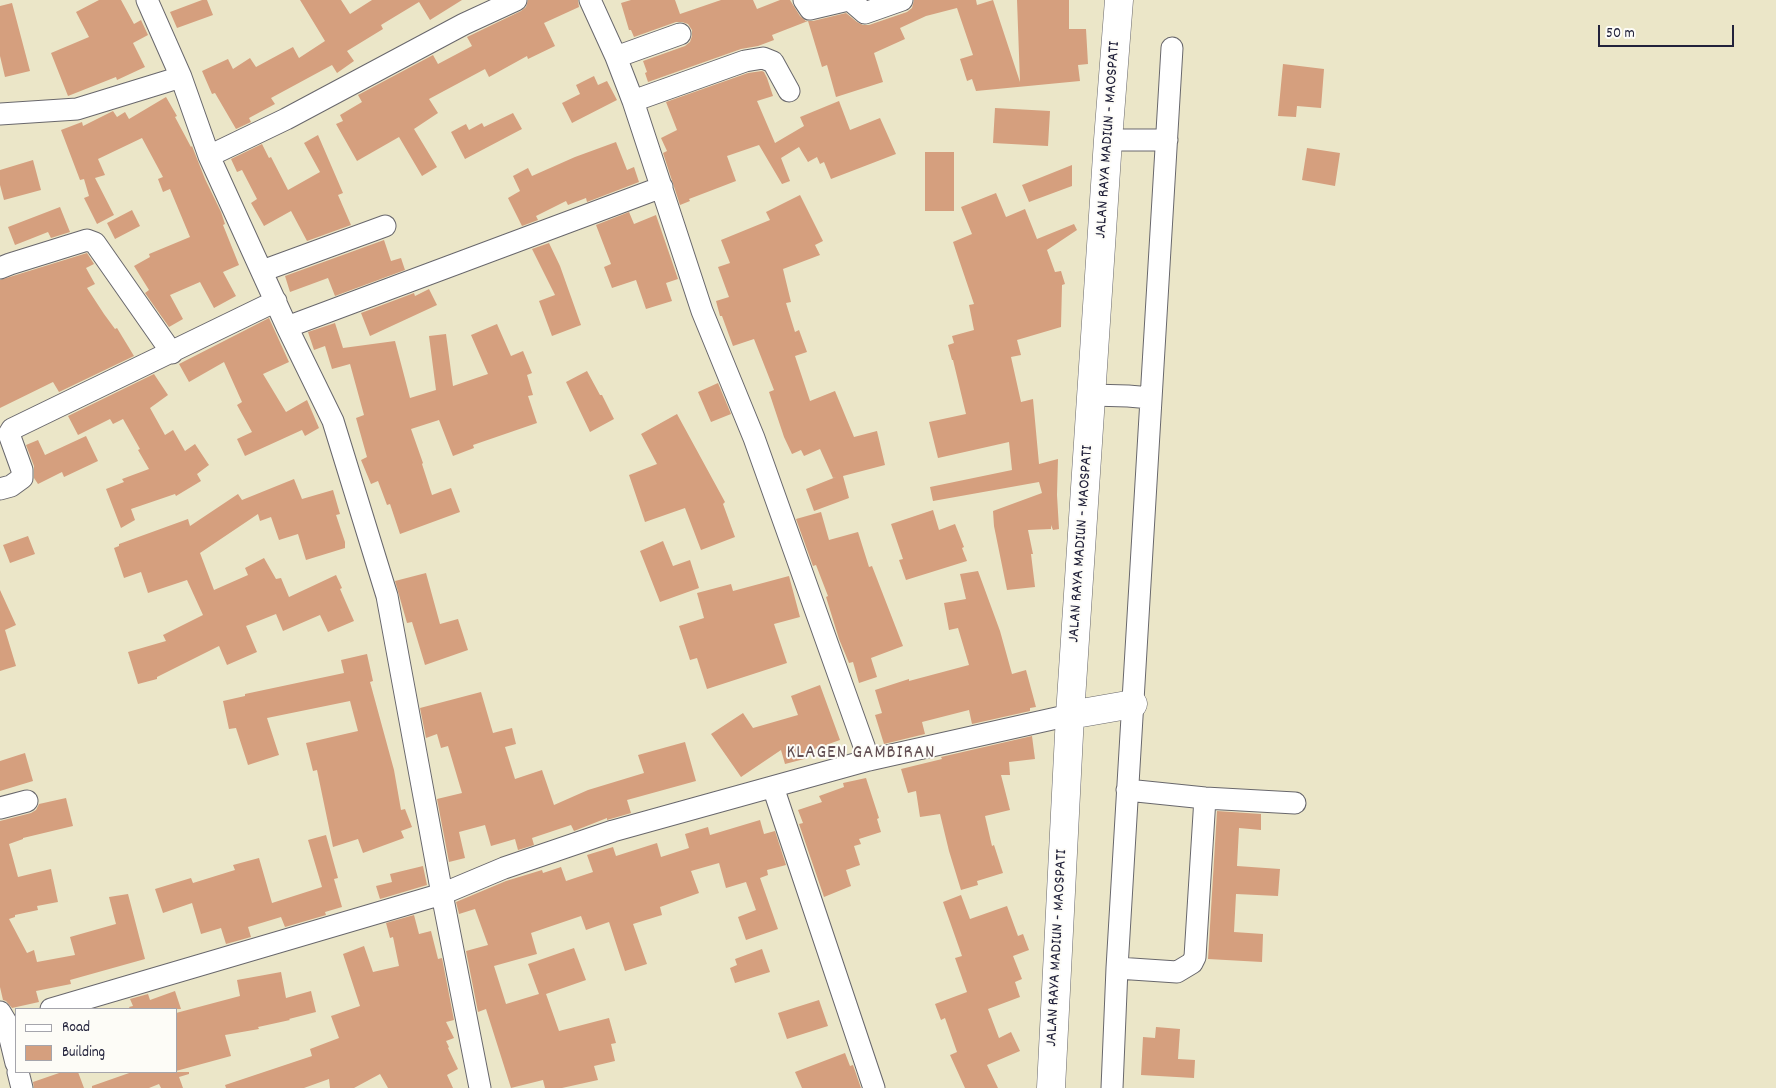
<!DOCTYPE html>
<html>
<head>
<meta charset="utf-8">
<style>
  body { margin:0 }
  #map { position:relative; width:1776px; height:1088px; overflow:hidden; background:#ebe6c8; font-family:Dekko,sans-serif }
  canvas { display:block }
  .legend { position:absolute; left:15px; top:1008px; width:162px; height:65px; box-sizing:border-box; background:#fdfcf7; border:1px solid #a5a5ac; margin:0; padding:6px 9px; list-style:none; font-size:15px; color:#22223b }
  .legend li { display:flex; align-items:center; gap:10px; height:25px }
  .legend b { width:25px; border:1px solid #a5a5ac }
  .scale { position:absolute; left:1598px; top:25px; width:136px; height:22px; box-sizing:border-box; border:2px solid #22223b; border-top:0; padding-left:6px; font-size:15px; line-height:18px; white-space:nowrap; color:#22223b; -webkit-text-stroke:4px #fdfcf7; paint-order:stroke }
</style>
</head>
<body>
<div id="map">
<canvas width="1776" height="1088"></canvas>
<ul class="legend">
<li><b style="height:6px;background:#fff"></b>Road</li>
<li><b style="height:14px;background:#d59f7e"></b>Building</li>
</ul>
<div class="scale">50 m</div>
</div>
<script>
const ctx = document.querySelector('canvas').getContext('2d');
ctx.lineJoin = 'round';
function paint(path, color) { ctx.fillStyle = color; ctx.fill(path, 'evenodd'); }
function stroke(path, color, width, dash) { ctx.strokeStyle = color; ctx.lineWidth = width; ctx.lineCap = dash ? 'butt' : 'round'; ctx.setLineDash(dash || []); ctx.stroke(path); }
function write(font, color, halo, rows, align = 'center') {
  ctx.font = font + ' Dekko,sans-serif'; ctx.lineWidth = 4; ctx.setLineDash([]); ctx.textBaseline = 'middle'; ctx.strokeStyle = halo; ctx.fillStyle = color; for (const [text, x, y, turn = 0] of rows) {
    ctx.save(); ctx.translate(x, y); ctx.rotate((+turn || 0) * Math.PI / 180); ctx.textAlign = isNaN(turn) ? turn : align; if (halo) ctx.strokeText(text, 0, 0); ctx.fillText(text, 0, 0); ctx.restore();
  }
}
paint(new Path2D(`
  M 99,0 L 121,0 L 134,24 L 141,20 L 148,35 L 133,43 L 145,67 L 117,80 L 116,77 L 68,96 L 51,53 L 89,37 L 76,12 Z
  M 202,0 L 207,0 L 213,15 L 177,28 L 170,12 Z
  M 300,0 L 341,0 L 350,14 L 372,0 L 462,0 L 430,20 L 419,2 L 381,25 L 383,29 L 347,51 L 354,61 L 337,73 L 332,65 L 271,98 L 275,104 L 249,118 L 251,122 L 236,129 L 215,93 L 212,94 L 202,71 L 228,59 L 233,69 L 250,58 L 256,67 L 293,47 L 299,58 L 325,41 Z
  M 528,0 L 578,0 L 579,7 L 544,23 L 555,46 L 528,59 L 527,56 L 489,77 L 485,69 L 429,99 L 438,113 L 414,129 L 437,167 L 422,176 L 399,137 L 357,161 L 336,124 L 343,121 L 340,115 L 362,102 L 358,95 L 433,55 L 438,64 L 472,46 L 467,37 L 521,11 L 526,7 Z
  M 631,0 L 675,0 L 680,14 L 721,0 L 753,0 L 757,9 L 780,0 L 790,0 L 800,16 L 806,21 L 813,21 L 846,13 L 857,22 L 863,25 L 869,25 L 907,12 L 912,8 L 914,0 L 976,0 L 977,5 L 993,0 L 1020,82 L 1017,0 L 1069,0 L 1069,29 L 1086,29 L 1088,64 L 1078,65 L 1080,81 L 976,91 L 972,79 L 967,81 L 960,59 L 973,55 L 957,8 L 926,16 L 900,28 L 905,39 L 874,53 L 883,82 L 836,97 L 827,65 L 822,67 L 808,21 L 772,35 L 774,40 L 758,46 L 741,49 L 648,82 L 645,73 L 647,72 L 643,61 L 685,46 L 690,42 L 692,36 L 692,30 L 688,24 L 682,22 L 676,22 L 634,37 L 631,30 L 629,30 L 621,3 Z
  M 12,3 L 30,71 L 5,77 L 0,56 L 0,6 Z
  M 1283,64 L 1324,69 L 1321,108 L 1297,106 L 1296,117 L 1278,116 Z
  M 762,71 L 764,72 L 767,78 L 773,96 L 757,101 L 775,143 L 804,126 L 800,117 L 839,101 L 850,130 L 880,118 L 896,154 L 831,179 L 824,162 L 820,164 L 817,157 L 808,162 L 799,147 L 781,158 L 790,181 L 782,184 L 759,145 L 727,156 L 736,181 L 689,199 L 690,201 L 680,205 L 663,153 L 667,151 L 661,138 L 677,130 L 666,102 L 748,73 Z
  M 594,76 L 598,85 L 607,81 L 617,100 L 572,123 L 562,103 L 580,94 L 576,85 Z
  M 166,97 L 177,116 L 175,117 L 191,147 L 192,146 L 205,179 L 221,212 L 225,224 L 223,225 L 239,265 L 223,272 L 236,296 L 214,308 L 200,282 L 170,295 L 183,319 L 169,327 L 145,293 L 149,290 L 134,266 L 150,257 L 149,254 L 190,237 L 170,189 L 163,192 L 158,179 L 163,177 L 142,138 L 98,159 L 105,175 L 95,178 L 114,215 L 97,224 L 84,198 L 89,196 L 84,179 L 80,180 L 61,130 L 82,122 L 83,126 L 113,111 L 117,117 L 125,112 L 129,119 Z
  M 995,108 L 1050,111 L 1048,146 L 993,143 Z
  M 513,113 L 522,129 L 465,159 L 451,132 L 466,124 L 469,130 L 482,123 L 484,127 Z
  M 318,135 L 343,193 L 338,195 L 351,225 L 307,241 L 291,211 L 264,226 L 251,203 L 257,199 L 242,170 L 237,172 L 231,159 L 262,144 L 269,158 L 271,157 L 288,190 L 320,172 L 304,143 Z
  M 616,142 L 627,170 L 634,167 L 639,182 L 587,202 L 586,198 L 568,205 L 566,201 L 536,216 L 538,220 L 522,226 L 508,198 L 520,191 L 513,176 L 528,168 L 532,176 L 575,157 Z
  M 1307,148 L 1340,153 L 1335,186 L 1302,180 Z
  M 925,152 L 954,152 L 954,211 L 925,211 Z
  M 33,160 L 41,190 L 4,200 L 0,185 L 0,170 Z
  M 1072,165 L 1072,186 L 1029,202 L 1022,185 Z
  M 996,193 L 1006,217 L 1025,209 L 1037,239 L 1074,224 L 1077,230 L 1047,250 L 1055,272 L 1061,271 L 1065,284 L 1062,285 L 1061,327 L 1017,340 L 1021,355 L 1011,357 L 1021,402 L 1033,399 L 1039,464 L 1058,459 L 1057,495 L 1059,529 L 1053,530 L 1051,525 L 1051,529 L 1028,530 L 1033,554 L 1031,554 L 1035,587 L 1007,590 L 994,526 L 993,511 L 1042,493 L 1039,482 L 933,501 L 930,487 L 1012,470 L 1009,442 L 938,458 L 929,422 L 966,414 L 953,360 L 952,360 L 948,345 L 954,343 L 952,336 L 974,330 L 969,305 L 974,304 L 953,242 L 972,234 L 961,207 Z
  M 800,195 L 823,241 L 815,245 L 820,255 L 783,269 L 791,302 L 786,303 L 795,332 L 799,330 L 807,352 L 795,356 L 810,401 L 835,391 L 854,437 L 877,431 L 885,465 L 843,476 L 849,498 L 814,511 L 806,489 L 836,477 L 833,478 L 820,449 L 804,456 L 801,450 L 792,454 L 784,437 L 769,392 L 774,390 L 754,339 L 733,346 L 722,316 L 720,316 L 716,301 L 729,297 L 718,267 L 730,263 L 721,240 L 770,220 L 766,212 Z
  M 60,207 L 70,232 L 51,238 L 48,232 L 15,245 L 8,227 Z
  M 132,210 L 140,226 L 115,239 L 107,223 Z
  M 629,212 L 634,224 L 656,215 L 678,279 L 666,283 L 672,301 L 646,309 L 636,280 L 612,288 L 604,267 L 611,264 L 596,225 Z
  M 384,240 L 391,261 L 401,258 L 405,270 L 335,296 L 328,278 L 290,292 L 285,276 Z
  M 549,243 L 560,266 L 581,325 L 552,336 L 539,301 L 555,295 L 532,249 Z
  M 87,253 L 94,264 L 86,268 L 95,284 L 87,288 L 104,314 L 115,329 L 117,328 L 134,356 L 59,392 L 53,382 L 0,408 L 0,280 Z
  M 429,289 L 437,305 L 370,336 L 361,313 L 414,293 L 415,296 Z
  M 269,318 L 289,362 L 263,374 L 286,412 L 307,400 L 319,428 L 305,436 L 302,430 L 245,456 L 237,439 L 252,432 L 237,405 L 242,402 L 224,362 L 189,382 L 179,364 Z
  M 335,323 L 343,348 L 395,341 L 410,398 L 436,390 L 429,336 L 446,334 L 453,386 L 488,374 L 471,335 L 497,324 L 511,356 L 523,351 L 532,373 L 527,375 L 533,395 L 528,396 L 537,423 L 473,445 L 474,448 L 453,456 L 439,420 L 411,429 L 423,463 L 422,464 L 432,495 L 451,488 L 460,512 L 400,534 L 390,504 L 387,505 L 378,481 L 371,484 L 361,460 L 367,457 L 356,418 L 364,415 L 350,364 L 332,369 L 325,346 L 314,350 L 308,332 Z
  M 587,371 L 600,395 L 602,395 L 614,419 L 590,432 L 566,382 Z
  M 154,374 L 168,395 L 150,408 L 165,435 L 173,430 L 185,451 L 195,444 L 209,465 L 197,474 L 201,481 L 176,496 L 175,494 L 131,509 L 135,520 L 121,528 L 106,489 L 124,482 L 122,479 L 149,469 L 138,450 L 140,449 L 123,419 L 113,424 L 110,419 L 78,435 L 68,416 Z
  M 718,383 L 731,414 L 711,422 L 698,392 Z
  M 677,414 L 725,502 L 723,504 L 735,537 L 701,550 L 685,508 L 645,522 L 629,475 L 657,464 L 641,434 Z
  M 86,436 L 98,461 L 64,477 L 62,472 L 38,484 L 34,478 L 34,466 L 26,445 L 38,440 L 45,455 Z
  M 294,479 L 302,499 L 333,490 L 340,514 L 336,515 L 345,542 L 345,548 L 306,560 L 298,534 L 279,540 L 271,517 L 260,521 L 258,514 L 200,553 L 214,590 L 248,575 L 245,568 L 264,558 L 276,579 L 281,578 L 289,597 L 336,575 L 342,588 L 340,589 L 354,621 L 328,632 L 320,615 L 283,631 L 276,614 L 246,626 L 257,652 L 227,665 L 219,646 L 157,677 L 157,679 L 138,684 L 128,652 L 166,641 L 163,635 L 203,615 L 187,580 L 148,593 L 141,572 L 124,578 L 114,548 L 119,546 L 119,544 L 188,519 L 190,526 L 238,494 L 242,500 Z
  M 933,510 L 939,530 L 955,524 L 964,547 L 962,548 L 967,561 L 906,580 L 899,560 L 903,559 L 891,524 Z
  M 821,512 L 829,540 L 858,532 L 869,567 L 872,566 L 903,646 L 871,658 L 877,677 L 859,683 L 853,662 L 849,663 L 839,639 L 826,597 L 828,596 L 816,565 L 813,566 L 796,519 Z
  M 28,536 L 35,554 L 10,563 L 3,545 Z
  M 663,541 L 673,566 L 690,560 L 699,588 L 660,602 L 640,551 Z
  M 978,571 L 1000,631 L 1012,674 L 1026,670 L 1036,707 L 1030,708 L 1030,711 L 972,724 L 969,710 L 922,722 L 925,734 L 884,744 L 875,715 L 882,713 L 875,690 L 909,679 L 909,681 L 969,665 L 958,628 L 949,630 L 944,603 L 966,599 L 960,574 Z
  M 426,573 L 440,624 L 458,619 L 468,650 L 425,665 L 412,622 L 407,623 L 395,581 Z
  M 789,576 L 800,617 L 774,624 L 787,663 L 707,689 L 697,658 L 690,660 L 679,626 L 704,618 L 697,593 L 731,584 L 733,591 Z
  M 0,590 L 16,625 L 5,630 L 16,666 L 0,671 Z
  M 367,654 L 373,681 L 370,682 L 394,770 L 401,810 L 405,809 L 412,827 L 401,831 L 404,838 L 363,853 L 358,839 L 333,847 L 317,770 L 313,771 L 306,743 L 358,731 L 350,701 L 267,718 L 279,755 L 248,765 L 236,728 L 229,729 L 223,701 L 245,696 L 245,694 L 344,673 L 341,660 Z
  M 820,685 L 840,740 L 806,752 L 808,758 L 785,764 L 781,750 L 741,777 L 711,734 L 743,713 L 753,728 L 798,715 L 791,696 Z
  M 481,692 L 493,733 L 512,728 L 516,744 L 505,747 L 515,779 L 542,770 L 554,805 L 588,790 L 644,773 L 638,755 L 685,742 L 696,781 L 627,800 L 631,813 L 607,820 L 607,818 L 574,831 L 571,825 L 532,838 L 534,845 L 518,850 L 515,839 L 491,846 L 485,825 L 459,832 L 465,858 L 449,862 L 437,799 L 462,793 L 448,746 L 441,748 L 437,734 L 426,738 L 420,708 Z
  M 1032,736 L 1035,759 L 1009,762 L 1010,775 L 1001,775 L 1010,810 L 985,816 L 992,846 L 994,845 L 1003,873 L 977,881 L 978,885 L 961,890 L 949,851 L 940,814 L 920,817 L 916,791 L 908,793 L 901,769 L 942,759 L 941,757 Z
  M 25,753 L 33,781 L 0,791 L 0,761 Z
  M 866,778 L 879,818 L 877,819 L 881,832 L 859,839 L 861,844 L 854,846 L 860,865 L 846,870 L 851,886 L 824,897 L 799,824 L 803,823 L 798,810 L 822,802 L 819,796 L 844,787 L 843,783 Z
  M 66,798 L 73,826 L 23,838 L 23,839 L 9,844 L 18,877 L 51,869 L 58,902 L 37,906 L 38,910 L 15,915 L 15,917 L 9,919 L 27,953 L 34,950 L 37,962 L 75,955 L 70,937 L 116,924 L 109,897 L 128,894 L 145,959 L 70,980 L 71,984 L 36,991 L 39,1002 L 12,1008 L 6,1001 L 3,1000 L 0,987 L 0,821 L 31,813 L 36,810 L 39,804 Z
  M 1217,811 L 1261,814 L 1261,830 L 1239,828 L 1237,866 L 1280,869 L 1278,896 L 1236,894 L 1234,932 L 1263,934 L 1262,962 L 1208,959 Z
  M 760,820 L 764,834 L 775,831 L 786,865 L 767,870 L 768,875 L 760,878 L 778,929 L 746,940 L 738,917 L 756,910 L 746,882 L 726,888 L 719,863 L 691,871 L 699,893 L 660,907 L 662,915 L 633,924 L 647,964 L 625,971 L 609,922 L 586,930 L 581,916 L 531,933 L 537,954 L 494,966 L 506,1004 L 539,994 L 528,964 L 574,948 L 586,980 L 546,994 L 559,1031 L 609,1018 L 616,1043 L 611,1044 L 615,1061 L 594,1066 L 598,1080 L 562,1088 L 545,1088 L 543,1080 L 511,1088 L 486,1009 L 478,1012 L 466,951 L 488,945 L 475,909 L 459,914 L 456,902 L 506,881 L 542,870 L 543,873 L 561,867 L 566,881 L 593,872 L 587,855 L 613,847 L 616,856 L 657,843 L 661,857 L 689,848 L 685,834 L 708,827 L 710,835 Z
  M 326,835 L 338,878 L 334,879 L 342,907 L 325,912 L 326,915 L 285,927 L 281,917 L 248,927 L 251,937 L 226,944 L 221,928 L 201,934 L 192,903 L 163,913 L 155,889 L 191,878 L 193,883 L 235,870 L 233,865 L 259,858 L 272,903 L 322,887 L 308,840 Z
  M 423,866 L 427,885 L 380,899 L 376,886 L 392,882 L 390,874 Z
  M 961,895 L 970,919 L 1007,906 L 1018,936 L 1023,934 L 1029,950 L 1013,956 L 1022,979 L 1015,982 L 1020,997 L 988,1009 L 999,1038 L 1011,1032 L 1020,1051 L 987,1065 L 998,1088 L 965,1088 L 950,1055 L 957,1052 L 945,1018 L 941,1020 L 935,1004 L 967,992 L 955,958 L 962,956 L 943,902 Z
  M 414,915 L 419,934 L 431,931 L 438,959 L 442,958 L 454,1020 L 446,1022 L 454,1038 L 446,1041 L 449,1047 L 448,1048 L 458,1069 L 447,1075 L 453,1088 L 388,1088 L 380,1074 L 354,1088 L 330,1088 L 329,1079 L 304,1088 L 226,1088 L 225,1085 L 312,1056 L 310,1049 L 339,1038 L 331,1016 L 360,1006 L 343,954 L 364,946 L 373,972 L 399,966 L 393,937 L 390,938 L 386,923 Z
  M 762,949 L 770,972 L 735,983 L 730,968 L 737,965 L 735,959 Z
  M 281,972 L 286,998 L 311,991 L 316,1012 L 289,1019 L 290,1020 L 258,1027 L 259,1029 L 225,1035 L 231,1056 L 176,1071 L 176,1013 L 240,996 L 237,980 Z
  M 175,991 L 181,1009 L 130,1009 L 129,1007 L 133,1006 L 130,999 L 148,994 L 150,1000 Z
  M 819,1000 L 828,1026 L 787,1039 L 778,1013 Z
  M 1156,1027 L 1180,1029 L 1178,1059 L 1195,1060 L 1194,1078 L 1141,1075 L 1143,1037 L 1155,1038 Z
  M 845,1053 L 850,1066 L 853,1065 L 861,1088 L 802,1088 L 795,1072 Z
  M 62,1072 L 78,1072 L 84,1088 L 34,1088 L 33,1082 Z
  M 132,1072 L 189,1072 L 189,1074 L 179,1077 L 183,1088 L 161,1088 L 159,1084 L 149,1088 L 92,1088 L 92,1086 Z`), '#d59f7e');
const street = new Path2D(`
  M 147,0 L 181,77 L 209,156 L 287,327 L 333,421 L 387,596 L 442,894 L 480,1088
  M 590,0 L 616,57 L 633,101 L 702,311 L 754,438 L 869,760
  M 804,0 L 810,9 L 848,0
  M 850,0 L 865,13 L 902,0
  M 616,57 L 680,34
  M 633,101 L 745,61 L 763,58 L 773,62 L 789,91
  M 0,114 L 77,109 L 181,77
  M 1108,140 L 1167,140
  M 209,156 L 286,119 L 464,24 L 516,0
  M 0,268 L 10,264 L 87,240 L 95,243 L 172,353
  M 262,271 L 385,226
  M 287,327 L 662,187
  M 1091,395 L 1128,396 L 1151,398
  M 0,489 L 11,486 L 22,478 L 22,470 L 9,434 L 12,429 L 276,301
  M 773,787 L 874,1088
  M 1127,790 L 1205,798 L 1295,803
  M 0,808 L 27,801
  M 1117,968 L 1177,972 L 1192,963 L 1195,957 L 1205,798
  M 51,1009 L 442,894 L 504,868 L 613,831 L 869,760 L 1070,715
  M 0,1012 L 6,1022 L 16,1063
  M 18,1072 L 22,1088
  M 1112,1088 L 1117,968 L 1172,48`);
const highway = new Path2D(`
  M 1070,715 L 1133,704
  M 1051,1088 L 1070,715 L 1108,140 L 1119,0`);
stroke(street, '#68676c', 23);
stroke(highway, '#68676c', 29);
stroke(street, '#fff', 21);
stroke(highway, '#fff', 28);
write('16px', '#22223b', '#fdfcf7', [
  ["JALAN RAYA MADIUN - MAOSPATI",1109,140,-86],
  ["JALAN RAYA MADIUN - MAOSPATI",1082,544,-86],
  ["JALAN RAYA MADIUN - MAOSPATI",1058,948,-87]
]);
ctx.letterSpacing = '1px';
write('19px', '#614e52', '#fdfcf7', [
  ["KLAGEN GAMBIRAN",861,754]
]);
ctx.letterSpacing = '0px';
</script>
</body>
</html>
